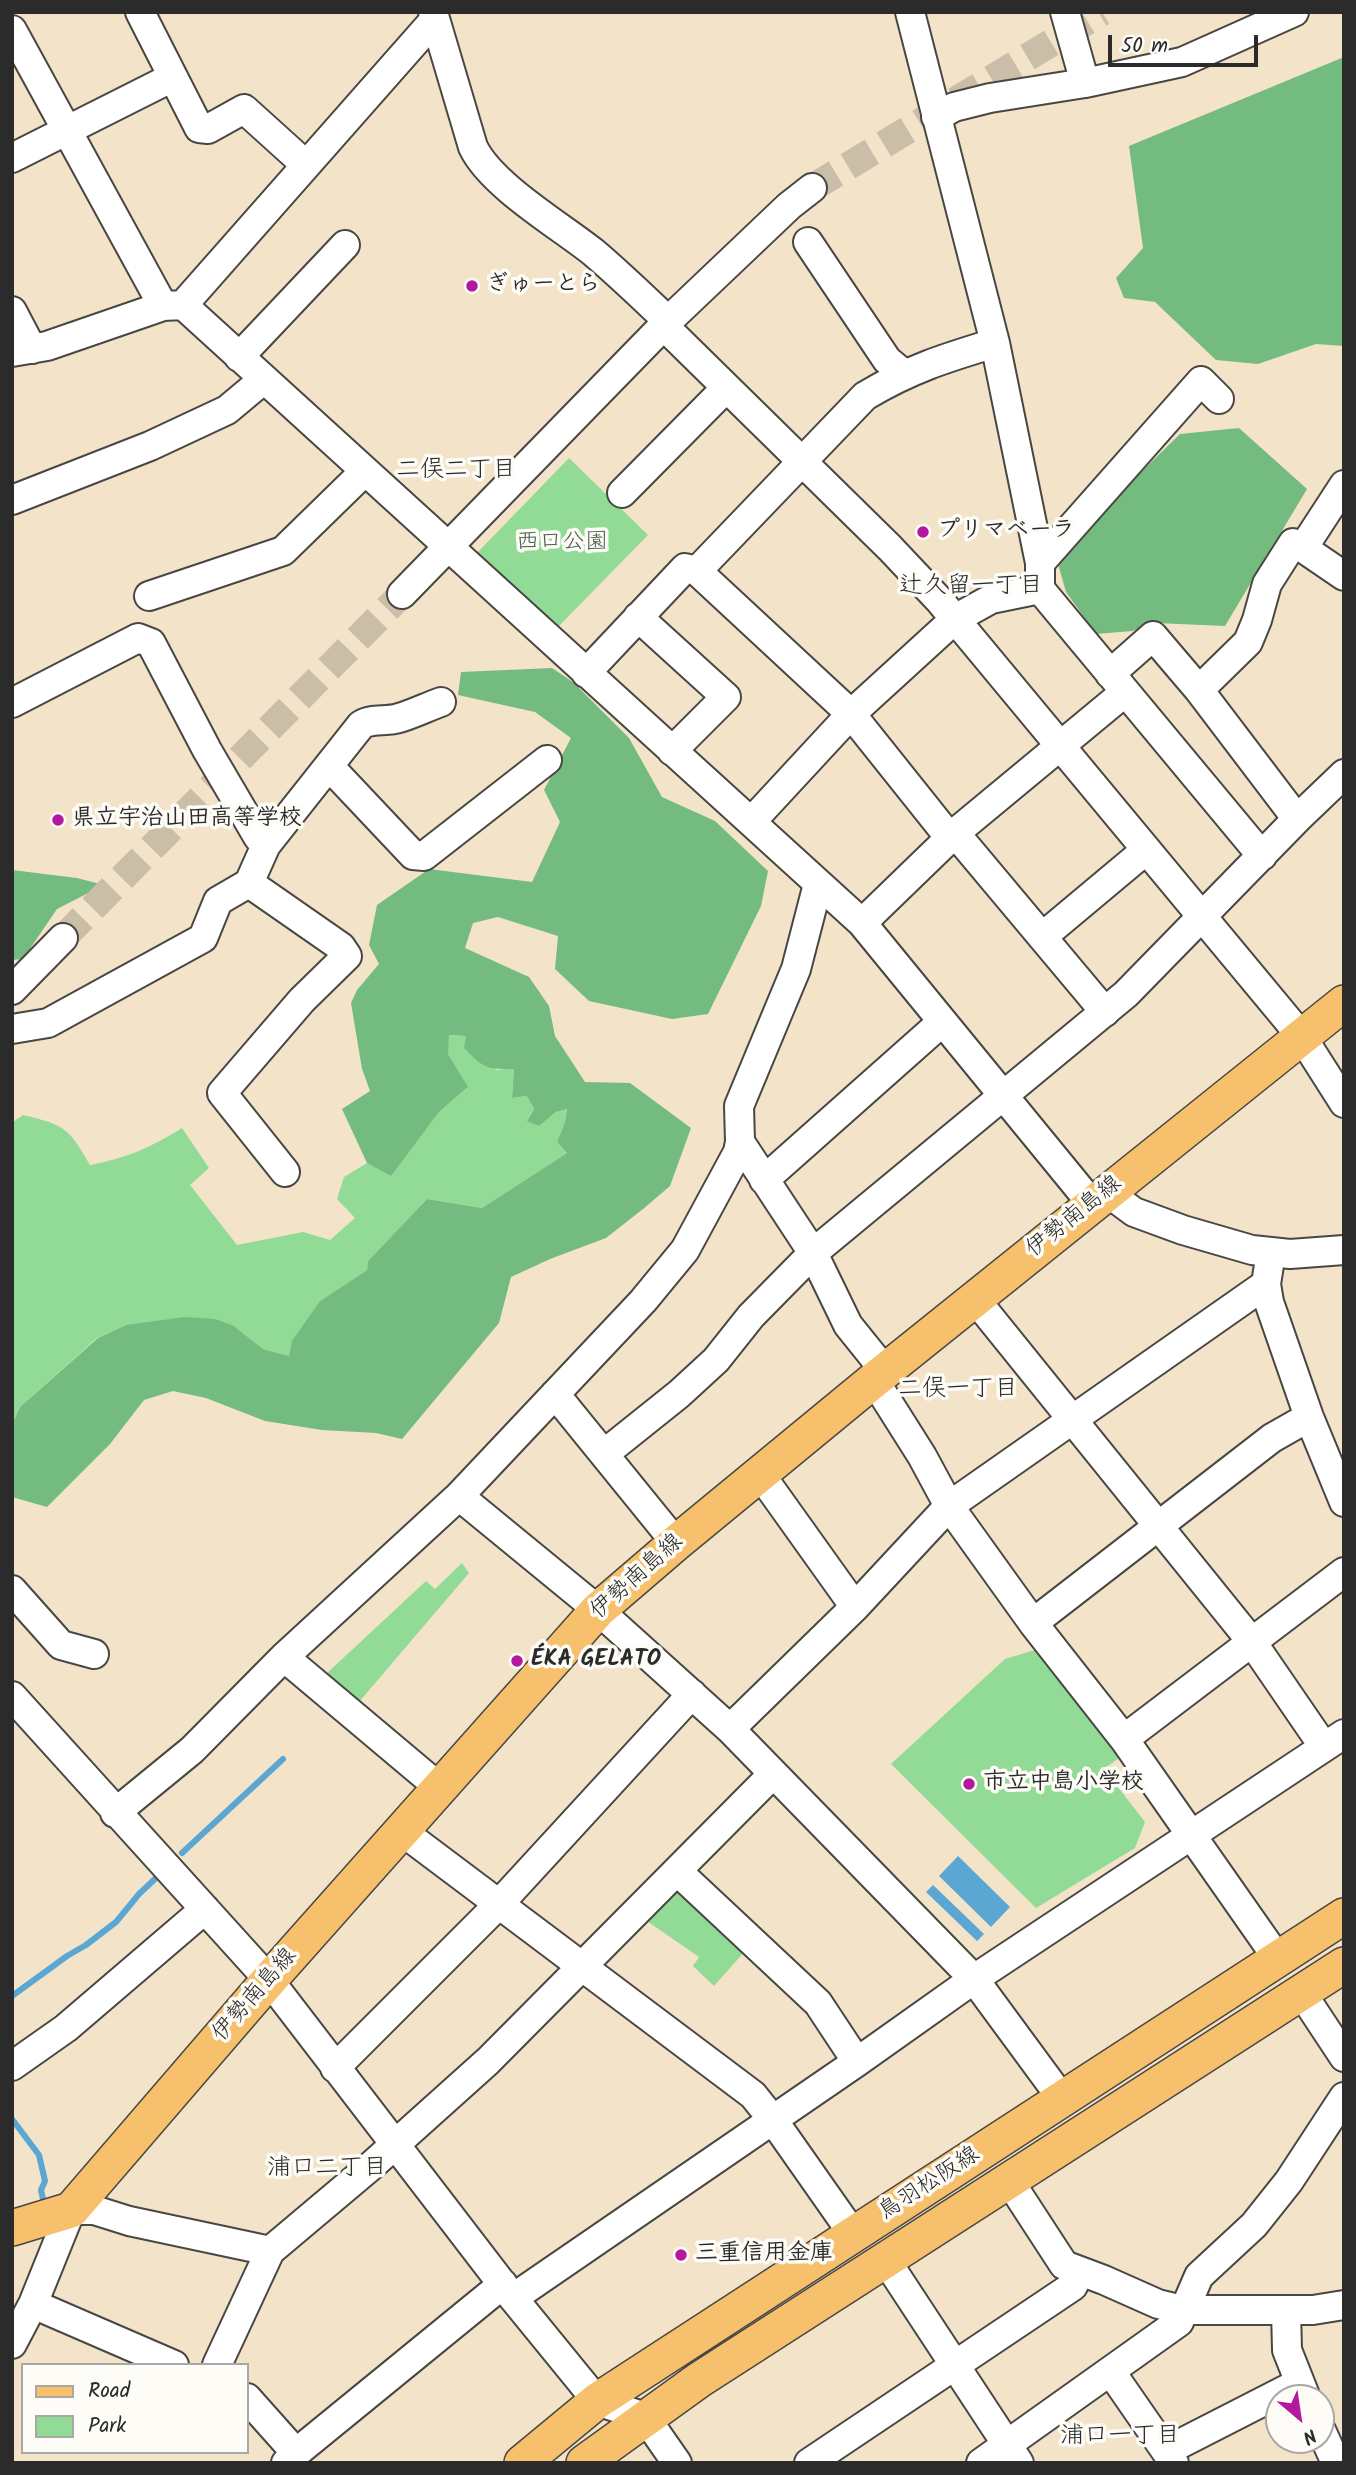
<!DOCTYPE html>
<html>
<head>
<meta charset="utf-8">
<style>
  body { margin:0 }
  #map { position:relative; width:1356px; height:2475px; overflow:hidden; background:#f3e3c8; font-family:Kalam,sans-serif }
  canvas { display:block }
  .frame { position:absolute; inset:0; border:14px solid #2b2b2b; pointer-events:none }
  .legend { position:absolute; left:21px; top:2363px; width:228px; height:91px; box-sizing:border-box; background:#fdfcf7; border:2px solid #a9a8a5; margin:0; padding:9px 12px; list-style:none; font-size:21px; color:#2b2b2b }
  .legend li { display:flex; align-items:center; gap:14px; height:35px }
  .legend b { width:35px; border:2px solid #a9a8a5 }
  .north { position:absolute; left:1265px; top:2384px; width:70px; height:70px; box-sizing:border-box; background:#fdfcf7; border:2px solid #a9a8a5; border-radius:50%; rotate:151deg; font-size:19px; font-weight:700; line-height:28px; text-align:center; color:#2b2b2b }
  .north::after { content:''; display:block; margin:auto; width:24px; height:32px; background:#b5179e; clip-path:polygon(50% 0,100% 100%,50% 72%,0 100%) }
  .scale { position:absolute; left:1108px; top:35px; width:150px; height:32px; box-sizing:border-box; border:4px solid #2b2b2b; border-top:0; padding-left:9px; font-size:21px; line-height:24px; white-space:nowrap; color:#2b2b2b; -webkit-text-stroke:5px #fdfcf7; paint-order:stroke }
</style>
</head>
<body>
<div id="map">
<canvas width="1356" height="2475"></canvas>
<div class="frame"></div>
<ul class="legend">
<li><b style="height:9px;background:#f7c06c"></b>Road</li>
<li><b style="height:19px;background:#91db97"></b>Park</li>
</ul>
<div class="north">N</div>
<div class="scale">50 m</div>
</div>
<script>
const ctx = document.querySelector('canvas').getContext('2d');
ctx.lineJoin = 'round';
function paint(path, color) { ctx.fillStyle = color; ctx.fill(path, 'evenodd'); }
function stroke(path, color, width, dash) { ctx.strokeStyle = color; ctx.lineWidth = width; ctx.lineCap = dash ? 'butt' : 'round'; ctx.setLineDash(dash || []); ctx.stroke(path); }
function write(font, color, halo, rows, align = 'center') {
  ctx.font = font + ' Kalam,"Klee One",sans-serif'; ctx.lineWidth = 7; ctx.setLineDash([]); ctx.textBaseline = 'middle'; ctx.strokeStyle = halo; ctx.fillStyle = color; for (const [text, x, y, turn = 0] of rows) {
    ctx.save(); ctx.translate(x, y); ctx.rotate((+turn || 0) * Math.PI / 180); ctx.textAlign = isNaN(turn) ? turn : align; if (halo) ctx.strokeText(text, 0, 0); ctx.fillText(text, 0, 0); ctx.restore();
  }
}
paint(new Path2D(`
  M 569,458 L 648,535 L 555,630 L 477,553 Z
  M 448,1035 L 466,1036 L 496,1070 L 514,1068 L 512,1098 L 528,1096 L 534,1109 L 527,1120 L 539,1126 L 556,1112 L 567,1109 L 565,1122 L 557,1142 L 567,1153 L 482,1208 L 427,1199 L 368,1261 L 367,1270 L 320,1301 L 289,1356 L 263,1349 L 234,1326 L 126,1325 L 97,1338 L 20,1407 L 12,1425 L 13,1122 L 23,1115 C 65,1125 69,1128 90,1165 C 124,1159 152,1147 182,1128 L 209,1168 L 190,1185 L 237,1245 L 303,1232 L 330,1240 L 355,1218 L 337,1199 L 344,1177 L 367,1163 L 391,1175 L 439,1112 L 467,1088 L 448,1054 Z
  M 462,1563 L 469,1573 L 359,1702 L 325,1675 L 426,1581 L 435,1589 Z
  M 1035,1650 L 1120,1757 L 1104,1769 L 1145,1822 L 1135,1848 L 1036,1908 L 891,1764 L 1005,1659 Z
  M 685,1882 L 754,1941 L 714,1986 L 693,1966 L 699,1957 L 644,1919 Z`), '#91db97');
paint(new Path2D(`
  M 1344,57 L 1344,346 L 1316,344 L 1258,364 L 1216,360 L 1155,302 L 1124,298 L 1116,278 L 1143,248 L 1129,146 Z
  M 1239,428 L 1307,489 L 1225,626 L 1156,623 L 1132,631 L 1096,634 L 1066,592 L 1056,557 L 1064,547 L 1180,434 Z
  M 552,668 L 573,682 L 629,738 L 662,797 L 715,821 L 768,871 L 761,906 L 708,1014 L 672,1019 L 589,1001 L 555,969 L 558,936 L 498,917 L 473,923 L 465,948 L 529,977 L 549,1006 L 555,1036 L 585,1082 L 630,1083 L 691,1128 L 670,1186 L 643,1209 L 606,1238 L 550,1259 L 511,1277 L 499,1323 L 402,1439 L 376,1433 L 322,1430 L 265,1421 L 206,1398 L 173,1391 L 144,1400 L 110,1444 L 47,1507 L 12,1497 L 12,1425 L 20,1407 L 98,1338 L 126,1325 L 185,1317 L 215,1319 L 234,1326 L 263,1349 L 289,1356 L 292,1341 L 320,1301 L 367,1270 L 368,1261 L 427,1199 L 482,1208 L 567,1153 L 557,1142 L 565,1122 L 567,1109 L 556,1112 L 539,1126 L 527,1121 L 534,1109 L 527,1096 L 512,1098 L 514,1069 C 486,1070 483,1067 464,1048 L 466,1036 L 449,1035 L 448,1054 L 468,1087 L 439,1112 L 391,1176 L 367,1163 L 342,1109 L 370,1091 L 362,1069 L 351,1003 L 357,990 L 379,964 L 369,945 L 377,905 L 429,869 L 532,882 L 560,822 L 544,790 L 571,738 L 535,712 L 458,695 L 461,672 Z
  M 12,870 L 77,878 L 104,885 L 57,909 L 23,959 L 12,960 Z`), '#74bb80');
paint(new Path2D(`
  M 958,1856 L 1010,1907 L 991,1927 L 939,1876 Z
  M 933,1885 L 984,1934 L 977,1941 L 926,1892 Z`), '#59a7d2');
stroke(new Path2D(`
  M 182,1853 L 283,1759
  M 12,1996 L 67,1956 L 86,1945 L 116,1922 L 139,1894 L 156,1878
  M 12,2119 L 39,2155 L 45,2181 L 41,2190 L 45,2208`), '#59a7d2', 6);
stroke(new Path2D(`
  M 812,188 L 1102,12
  M 63,938 L 402,594`), '#cbbea9', 28, [28, 14]);
const minor = new Path2D(`
  M 140,12 L 199,128 L 208,129 L 244,109 L 306,165
  M 433,12 L 473,147 C 491,185 559,225 593,252 C 619,274 644,298 668,321
  M 910,12 L 995,343 L 1040,563 L 1040,589 L 1262,856
  M 1065,12 L 1085,83
  M 12,30 L 163,306
  M 936,117 L 954,107 L 990,98 L 1085,83 L 1182,62 L 1294,12
  M 12,158 L 173,77
  M 808,242 L 887,360 L 904,374
  M 183,305 L 429,26 L 436,22
  M 12,311 L 32,349
  M 664,326 L 890,548 L 940,601 L 1302,1037 L 1344,1103
  M 12,352 L 47,346 L 163,306 L 183,305 L 862,923 L 1092,1204
  M 239,357 L 345,245
  M 622,493 L 726,388
  M 12,500 L 150,446 L 227,410 L 264,379
  M 1303,548 L 1344,576
  M 1040,563 L 1201,381 L 1219,399
  M 697,571 L 851,714 L 950,838
  M 402,594 L 668,321 L 789,206 L 812,188
  M 149,596 L 283,551 L 365,471
  M 638,617 L 726,697 L 672,751
  M 586,673 L 685,568 L 697,571 L 865,396 C 910,369 945,358 995,343
  M 1110,674 L 1153,636 L 1199,690 L 1297,819
  M 1199,690 L 1248,642 L 1257,620 L 1267,584 L 1293,543 L 1303,548 L 1344,485
  M 12,703 L 138,638 L 151,643 L 207,750 L 258,837 L 266,845 L 249,883 L 218,901 L 203,938 L 48,1023 L 12,1029
  M 329,766 L 413,855 L 424,856 L 547,760
  M 751,822 L 851,714 L 955,619 L 991,599 L 1040,589
  M 955,833 L 1105,1012
  M 266,845 L 361,725 C 371,718 387,722 399,718 C 413,714 427,707 441,702
  M 249,883 L 341,947 L 347,956 L 302,1000 L 222,1093 L 285,1172
  M 862,923 L 955,833 L 1124,693
  M 1042,937 L 1146,850
  M 12,990 L 63,938
  M 740,1142 L 813,1253 L 848,1325 L 885,1371
  M 764,1180 L 942,1022
  M 1107,1192 L 1134,1212 L 1183,1230 L 1252,1250 L 1290,1254 L 1344,1250
  M 1266,1284 L 1269,1302 L 1309,1417 L 1344,1502
  M 975,1299 L 1252,1642 L 1324,1747
  M 874,1380 L 922,1456 L 949,1506 L 1033,1623 L 1124,1739 L 1278,1959
  M 555,1394 L 676,1543
  M 604,1454 L 679,1394 L 716,1360 L 751,1316 L 813,1253 L 1126,994 L 1297,819 L 1344,774
  M 760,1474 L 855,1607
  M 459,1496 L 598,1610 L 730,1729 L 974,1979 L 1063,2100
  M 12,1590 L 61,1645 L 94,1654
  M 1033,1623 L 1272,1438 L 1309,1417
  M 284,1657 L 441,1789
  M 12,1696 L 269,1980 L 513,2298 L 597,2401 L 645,2417 L 677,2463
  M 730,1729 L 855,1607 L 949,1506 L 1266,1284 L 1271,1252
  M 1124,1739 L 1344,1572
  M 115,1813 L 192,1750 L 284,1657 L 459,1496 L 643,1301 L 685,1250 L 738,1152 L 740,1142 L 739,1106 L 796,969 L 818,884
  M 403,1832 L 753,2095 L 773,2120 L 853,2234
  M 677,1871 L 818,2003 L 857,2062
  M 1301,1992 L 1344,2057
  M 12,2066 L 66,2028 L 205,1909
  M 335,2068 L 499,1904 L 692,1694
  M 1008,2179 L 1064,2265 L 1104,2280 L 1158,2304 L 1183,2310 L 1313,2310 L 1344,2305
  M 885,2259 L 1019,2463
  M 513,2298 L 857,2062 L 974,1979 L 1344,1734
  M 33,2304 L 174,2365
  M 1286,2310 L 1287,2350 L 1306,2398
  M 12,2344 L 33,2304 L 71,2210 L 94,2210 L 129,2221 L 270,2251
  M 217,2365 L 270,2251 L 371,2166 L 488,2061 L 772,1775
  M 1111,2372 L 1174,2463
  M 247,2398 L 296,2453 L 286,2463
  M 1321,2430 L 1336,2463
  M 1166,2451 L 1299,2383
  M 296,2453 L 503,2284
  M 809,2463 L 1073,2286 L 1079,2271
  M 981,2463 L 1179,2322 L 1199,2276 L 1254,2225 L 1289,2181 L 1344,2097`);
const major = new Path2D(`
  M 12,2228 L 71,2210 L 269,1980 L 598,1610 L 676,1543 L 874,1380 L 1344,1003
  M 522,2463 L 597,2401 L 1344,1916
  M 584,2463 L 699,2380 L 1344,1965`);
stroke(minor, '#494743', 32);
stroke(major, '#494743', 38);
stroke(minor, '#fff', 28);
stroke(major, '#f7c06c', 35);
for (const [x, y, r, color] of [
  [472,286,7,"#b5179e"],
  [923,532,7,"#b5179e"],
  [58,820,7,"#b5179e"],
  [517,1661,7,"#b5179e"],
  [969,1784,7,"#b5179e"],
  [681,2255,7,"#b5179e"]
]) { const dot = new Path2D(); dot.arc(x, y, r, 0, 2 * Math.PI); ctx.fillStyle = color; ctx.fill(dot); stroke(dot, '#fdfcf7', 2.5); }
write('bold 23px', '#2b2b2b', '#fdfcf7', [
  ["ぎゅーとら",486,286],
  ["プリマベーラ",937,532],
  ["県立宇治山田高等学校",72,820],
  ["ÉKA GELATO",531,1661],
  ["市立中島小学校",983,1784],
  ["三重信用金庫",695,2255]
], 'left');
write('23px', '#4a604b', '#fdfcf7', [
  ["西口公園",562,544]
]);
write('23px', '#2b2b2b', '#fdfcf7', [
  ["伊勢南島線",1075,1218,-39],
  ["伊勢南島線",638,1578,-42],
  ["伊勢南島線",256,1996,-49],
  ["鳥羽松阪線",930,2185,-33]
]);
write('24px', '#2b2b2b', '#fdfcf7', [
  ["二俣二丁目",456,472],
  ["辻久留一丁目",971,588],
  ["二俣一丁目",958,1391],
  ["浦口二丁目",327,2170],
  ["浦口一丁目",1120,2438]
]);
</script>
</body>
</html>
